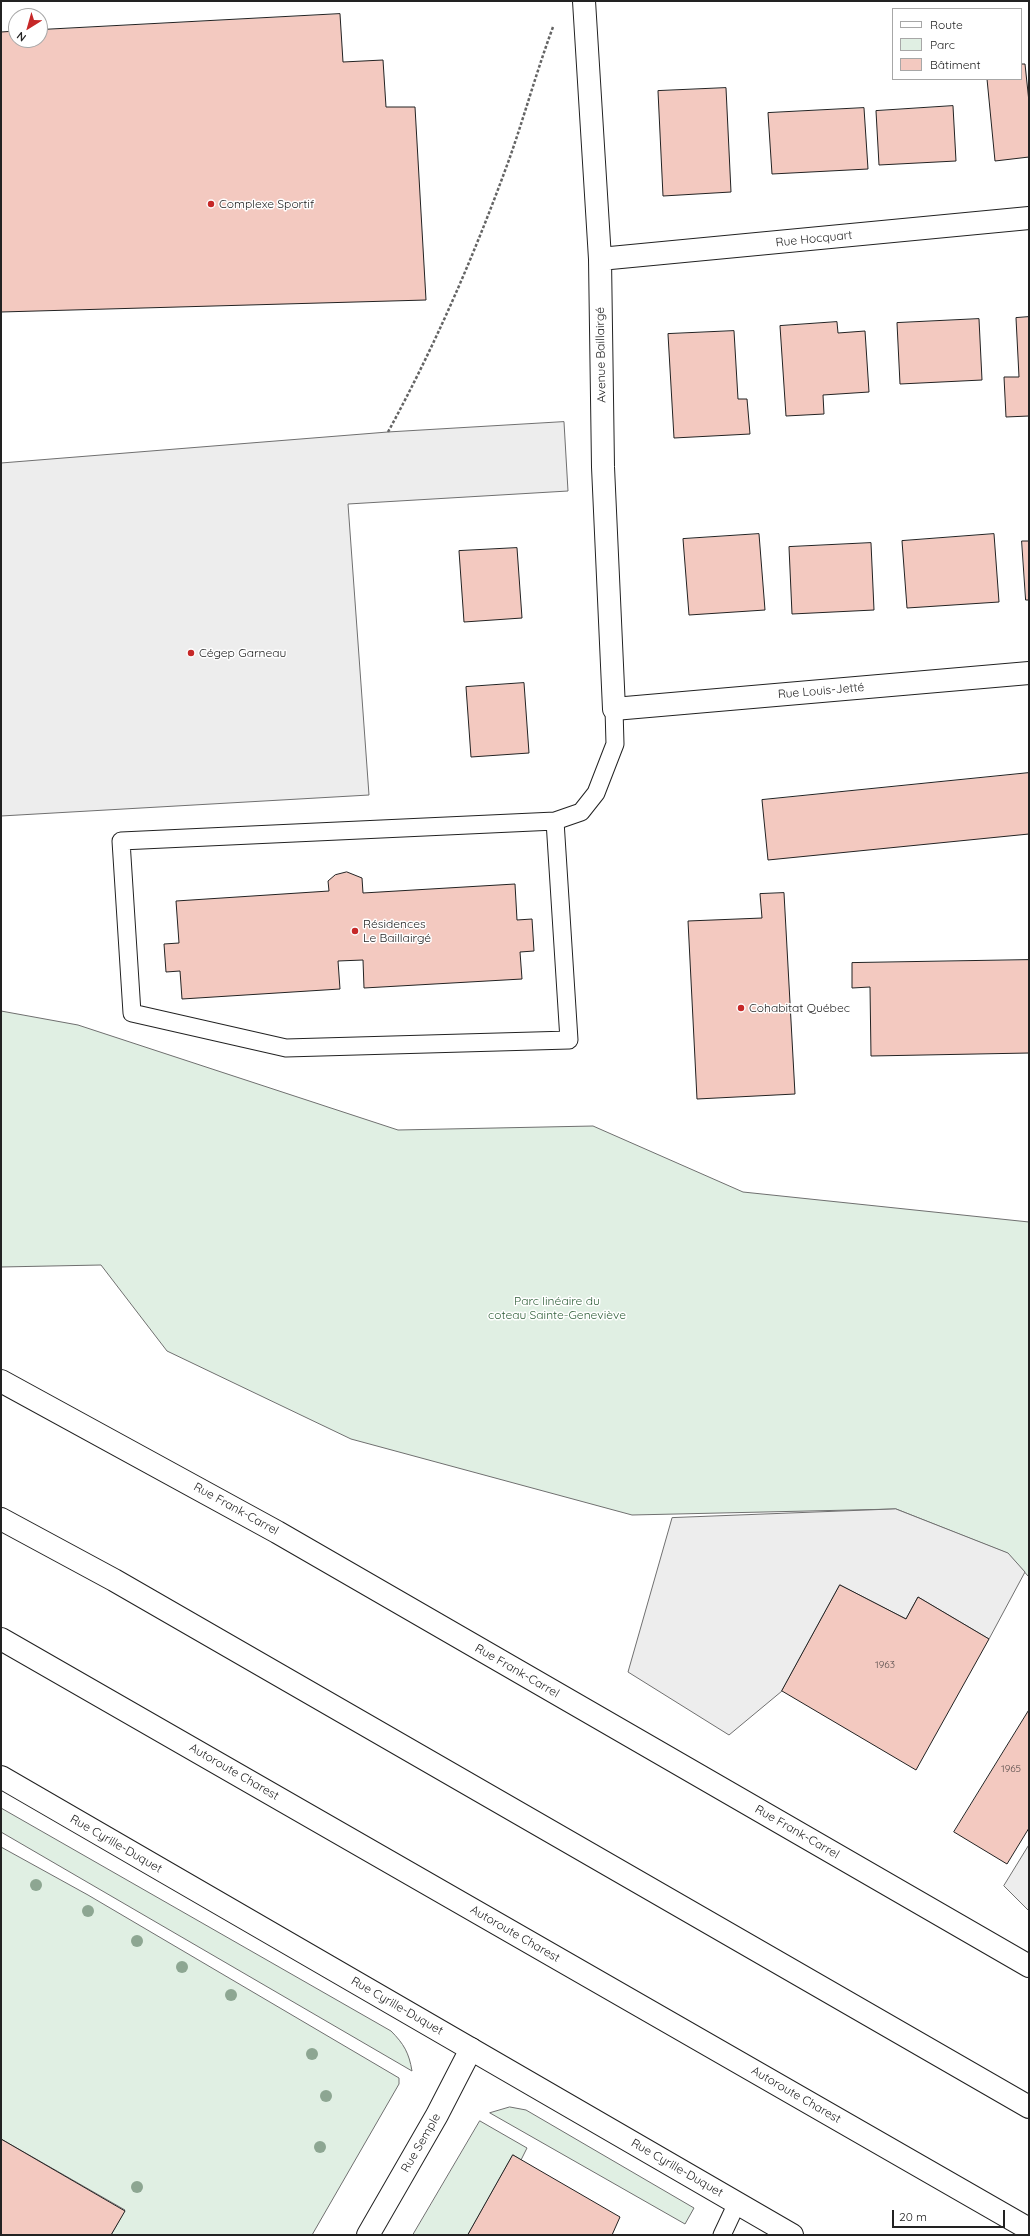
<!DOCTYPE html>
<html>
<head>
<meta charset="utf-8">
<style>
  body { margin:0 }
  #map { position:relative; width:1030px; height:2236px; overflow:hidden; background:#fff; font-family:Quicksand,sans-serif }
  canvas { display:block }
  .frame { position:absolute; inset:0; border:2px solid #222; pointer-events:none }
  .legend { position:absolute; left:892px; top:8px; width:130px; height:72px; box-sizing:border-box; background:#fff; border:1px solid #a7a7a7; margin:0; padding:5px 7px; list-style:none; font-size:12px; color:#222 }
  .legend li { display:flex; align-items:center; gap:8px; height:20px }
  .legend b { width:20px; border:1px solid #a7a7a7 }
  .north { position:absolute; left:8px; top:8px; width:40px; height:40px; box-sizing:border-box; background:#fff; border:1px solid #a7a7a7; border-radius:50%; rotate:217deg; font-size:11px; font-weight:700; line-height:16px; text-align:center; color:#222 }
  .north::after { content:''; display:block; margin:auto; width:14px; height:18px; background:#c62828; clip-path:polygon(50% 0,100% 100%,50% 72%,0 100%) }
  .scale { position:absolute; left:892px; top:2210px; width:113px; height:18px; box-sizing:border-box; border:2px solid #222; border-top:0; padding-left:5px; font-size:12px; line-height:14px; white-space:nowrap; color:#222; -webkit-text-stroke:3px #fff; paint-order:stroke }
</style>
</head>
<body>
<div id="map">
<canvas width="1030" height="2236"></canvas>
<div class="frame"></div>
<ul class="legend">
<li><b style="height:5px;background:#fff"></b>Route</li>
<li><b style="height:11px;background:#e0efe3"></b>Parc</li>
<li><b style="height:11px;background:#f3c9c0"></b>Bâtiment</li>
</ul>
<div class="north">N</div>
<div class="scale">20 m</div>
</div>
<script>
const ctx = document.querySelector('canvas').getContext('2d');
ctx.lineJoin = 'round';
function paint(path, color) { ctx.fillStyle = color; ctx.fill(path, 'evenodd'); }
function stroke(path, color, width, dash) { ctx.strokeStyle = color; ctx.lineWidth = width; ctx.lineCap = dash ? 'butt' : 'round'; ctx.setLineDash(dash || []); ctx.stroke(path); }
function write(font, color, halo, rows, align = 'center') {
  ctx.font = font + ' Quicksand,sans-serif'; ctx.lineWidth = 3; ctx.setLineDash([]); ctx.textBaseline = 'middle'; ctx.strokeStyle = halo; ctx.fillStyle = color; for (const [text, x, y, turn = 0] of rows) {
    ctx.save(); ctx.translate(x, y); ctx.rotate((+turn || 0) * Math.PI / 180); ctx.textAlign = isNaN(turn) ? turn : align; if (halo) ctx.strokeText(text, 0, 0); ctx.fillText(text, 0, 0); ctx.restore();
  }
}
const green = new Path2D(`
  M 1,1011 L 78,1025 L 398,1130 L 593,1126 L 743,1192 L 1029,1222 L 1029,1577 L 1007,1553 L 896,1509 L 632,1515 L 351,1439 L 167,1351 L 101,1265 L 1,1267 Z
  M 1,1808 L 391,2031 C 404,2044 409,2053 412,2071 L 1,1832 Z
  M 1,1847 L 88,1895 L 399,2078 L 399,2084 L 312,2235 L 111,2235 L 125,2210 L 1,2139 Z
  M 510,2107 L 526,2110 L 694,2208 L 685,2224 L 490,2113 Z
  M 480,2121 L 527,2148 L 521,2160 L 513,2155 L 468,2235 L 413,2235 Z`);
paint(green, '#e0efe3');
stroke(green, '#6f6f6f', 1);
const parking = new Path2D(`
  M 564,422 L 568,491 L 348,504 L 369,795 L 1,816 L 1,463 L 388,432 Z
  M 896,1509 L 1008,1553 L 1025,1572 L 989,1639 L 918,1597 L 906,1619 L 840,1585 L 782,1691 L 729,1735 L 628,1672 L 672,1518 Z
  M 1029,1845 L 1029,1911 L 1004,1886 Z`);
paint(parking, '#ededed');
stroke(parking, '#6f6f6f', 1);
const building = new Path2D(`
  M 340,14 L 343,62 L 383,60 L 386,107 L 415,107 L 426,300 L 1,312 L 1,32 L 16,31 L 16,40 L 40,40 L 40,30 Z
  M 1021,64 L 1025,64 L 1029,102 L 1029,157 L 995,161 L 987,79 L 1021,79 Z
  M 726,88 L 731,192 L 663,196 L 658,91 Z
  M 953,106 L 956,161 L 879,165 L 876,111 Z
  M 864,108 L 868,169 L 772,174 L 768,113 Z
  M 1029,317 L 1029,416 L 1006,417 L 1004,377 L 1019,377 L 1016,318 Z
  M 979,319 L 982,380 L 900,384 L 897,323 Z
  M 837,322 L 838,333 L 865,331 L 869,392 L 823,395 L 824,414 L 786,416 L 780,326 Z
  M 734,331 L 738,399 L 747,399 L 750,434 L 674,438 L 668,334 Z
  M 759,534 L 765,610 L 689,615 L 683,539 Z
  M 994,534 L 999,602 L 907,608 L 902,541 Z
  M 1022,541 L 1029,541 L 1029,600 L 1026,600 Z
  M 871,543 L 874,610 L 792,614 L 789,547 Z
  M 517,548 L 522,618 L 464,622 L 459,551 Z
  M 524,683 L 529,753 L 471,757 L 466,687 Z
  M 1029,773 L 1029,834 L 768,860 L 762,800 Z
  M 347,872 L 362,878 L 363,893 L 515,884 L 517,920 L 532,919 L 534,951 L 520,952 L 522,979 L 364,988 L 363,960 L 338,961 L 340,989 L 182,999 L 180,971 L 166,972 L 164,944 L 179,943 L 176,901 L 329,891 L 328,881 L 335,875 Z
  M 784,893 L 795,1094 L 697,1099 L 688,921 L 762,918 L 760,894 Z
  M 1029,960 L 1029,1053 L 871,1056 L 870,987 L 852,988 L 852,963 Z
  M 840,1585 L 906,1619 L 918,1597 L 989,1639 L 916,1770 L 782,1691 Z
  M 1029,1710 L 1029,1828 L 1007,1864 L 954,1832 Z
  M 1,2139 L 125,2211 L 111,2235 L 1,2235 Z
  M 513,2155 L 620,2217 L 612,2235 L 468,2235 Z`);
paint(building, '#f3c9c0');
stroke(building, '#222', 1);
const service = new Path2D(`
  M 555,821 L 569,1040 L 286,1048 L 132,1013 L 121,841 L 555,821 L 581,812 L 596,793 L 615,744 L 614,709
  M 722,2235 L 737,2203`);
const minor = new Path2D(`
  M 584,1 L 600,259 L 603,467 L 614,709 L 1029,673
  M 600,259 L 1029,218
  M 368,2235 L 437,2115 L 471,2049`);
const tertiary = new Path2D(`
  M 1,1381 L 277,1532 L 1029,1966
  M 1,1777 L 792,2235`);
const motorway = new Path2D(`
  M 1,1519 L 114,1580 L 1029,2107
  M 1,1639 L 1029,2229`);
stroke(service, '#222', 19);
stroke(minor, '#222', 24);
stroke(tertiary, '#222', 24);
stroke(motorway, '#222', 24);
stroke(new Path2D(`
  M 388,432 C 436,344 476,251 510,157 C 525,114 537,70 553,27`), '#646464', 2.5, [3, 2]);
stroke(service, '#fff', 17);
stroke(minor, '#fff', 22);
stroke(tertiary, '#fff', 22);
stroke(motorway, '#fff', 22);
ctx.fillStyle = '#8da692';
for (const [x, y] of [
  [36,1885],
  [88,1911],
  [137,1941],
  [182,1967],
  [231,1995],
  [312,2054],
  [326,2096],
  [320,2147],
  [137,2187]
]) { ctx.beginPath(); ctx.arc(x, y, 6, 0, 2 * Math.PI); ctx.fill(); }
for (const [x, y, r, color] of [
  [211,204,4,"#c62828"],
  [191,653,4,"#c62828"],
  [355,931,4,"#c62828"],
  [741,1008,4,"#c62828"]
]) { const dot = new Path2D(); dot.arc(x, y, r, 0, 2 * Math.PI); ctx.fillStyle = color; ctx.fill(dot); stroke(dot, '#fff', 1.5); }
write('10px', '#564c4a', null, [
  ["1963",885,1665],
  ["1965",1011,1769]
]);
write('12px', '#222', '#fff', [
  ["Complexe Sportif",219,204],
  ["Cégep Garneau",199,653],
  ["Résidences",363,924],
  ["Le Baillairgé",363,938],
  ["Cohabitat Québec",749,1008]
], 'left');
write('12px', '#222', '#fff', [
  ["Rue Hocquart",814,239,-6],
  ["Avenue Baillairgé",601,355,-91],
  ["Rue Louis-Jetté",821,691,-5],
  ["Rue Frank-Carrel",236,1509,29],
  ["Rue Frank-Carrel",517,1671,30],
  ["Autoroute Charest",234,1772,30],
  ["Rue Frank-Carrel",797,1832,30],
  ["Rue Cyrille-Duquet",116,1844,30],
  ["Autoroute Charest",515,1934,30],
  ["Rue Cyrille-Duquet",397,2006,30],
  ["Autoroute Charest",796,2095,30],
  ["Rue Semple",421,2143,-60],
  ["Rue Cyrille-Duquet",677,2168,30]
]);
write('12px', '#2f5e38', '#fff', [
  ["Parc linéaire du",557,1301],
  ["coteau Sainte-Geneviève",557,1315]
]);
</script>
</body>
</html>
